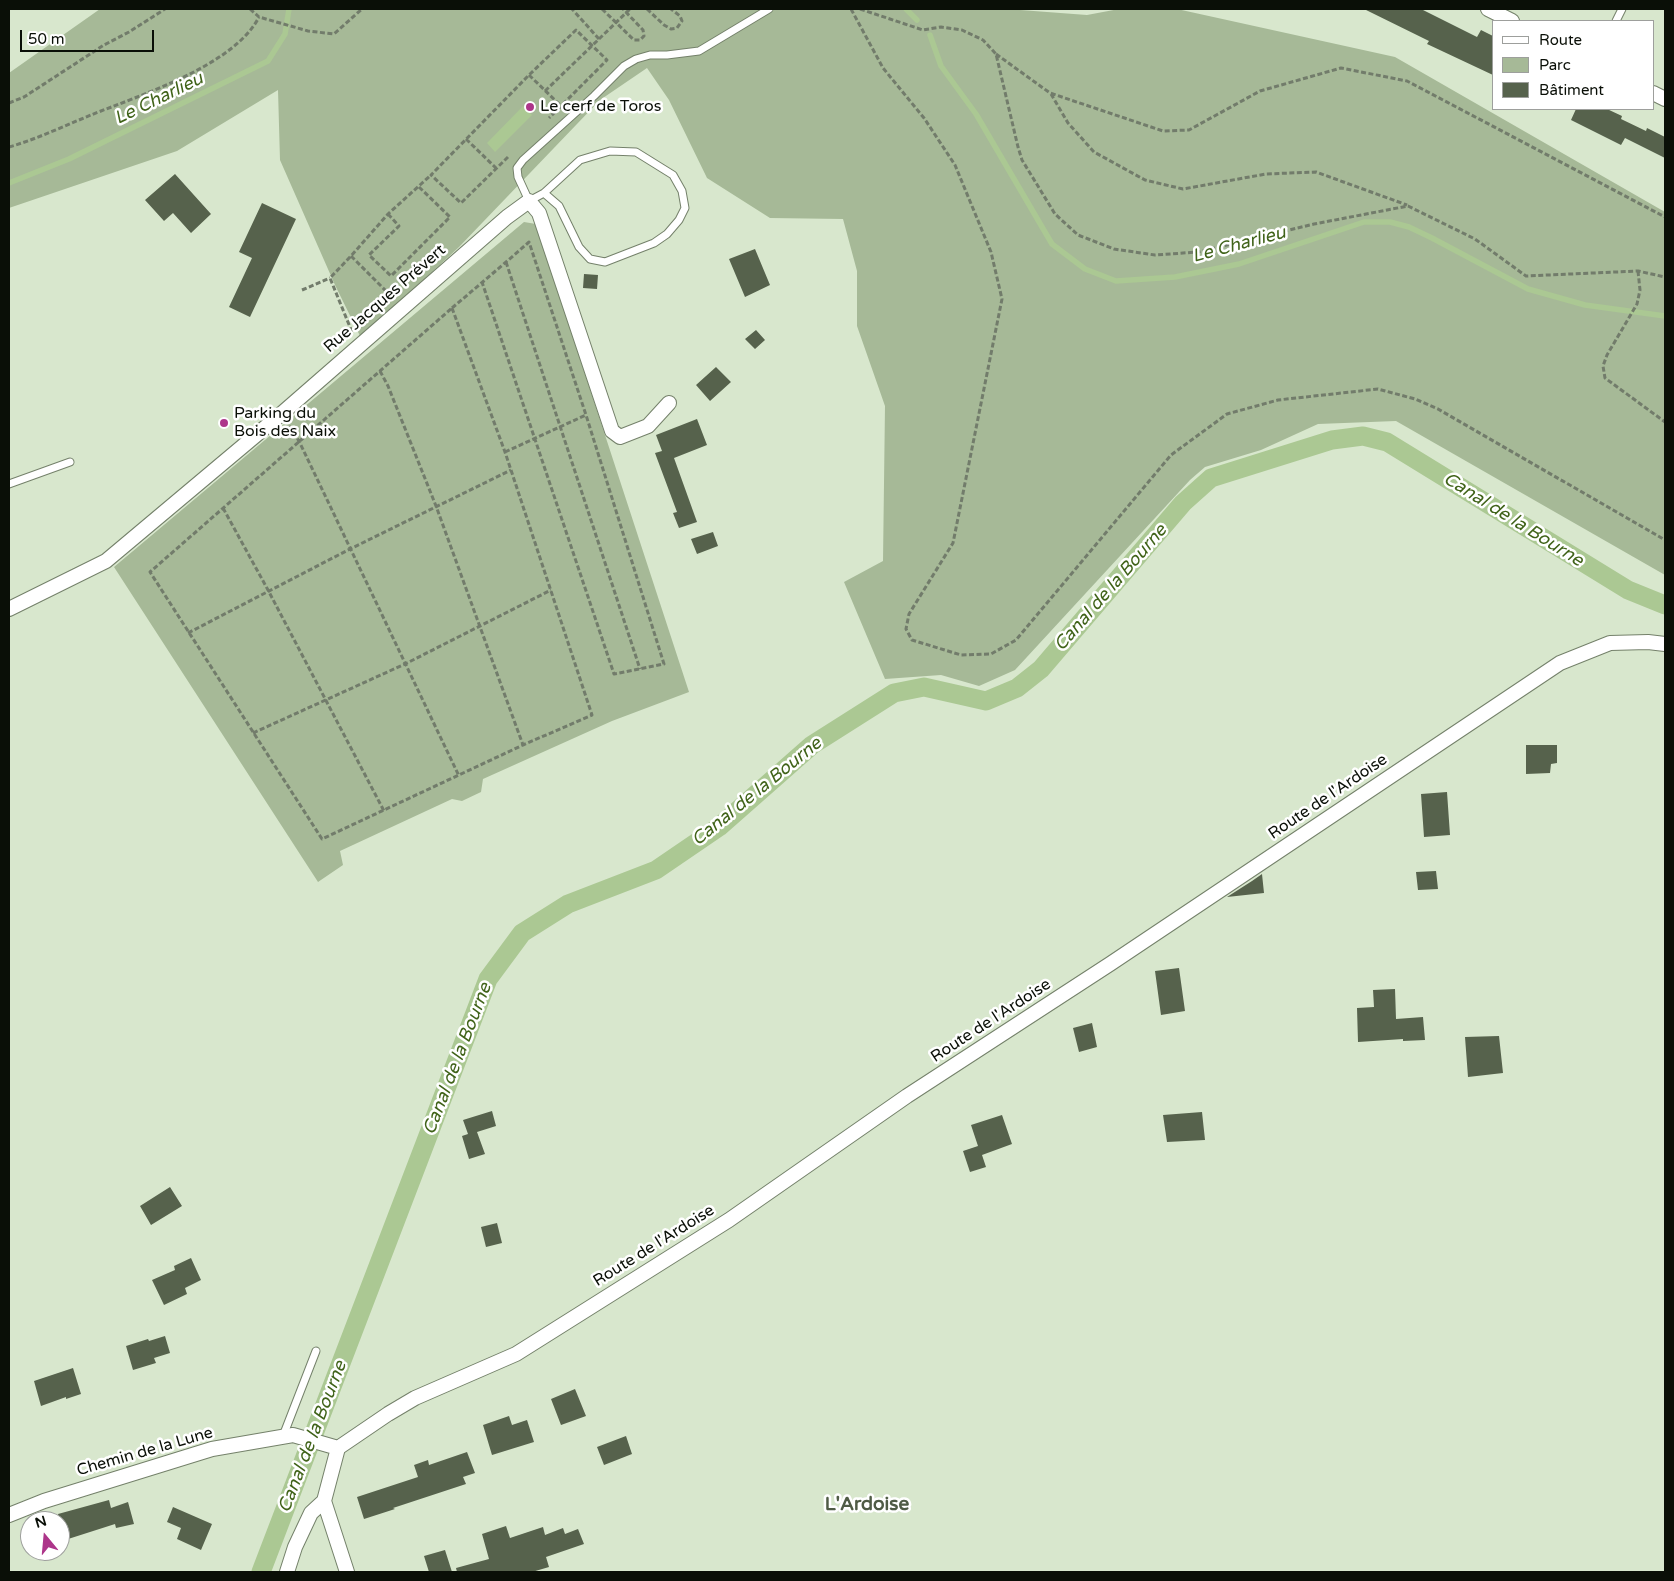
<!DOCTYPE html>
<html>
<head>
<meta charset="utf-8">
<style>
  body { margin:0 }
  #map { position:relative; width:1674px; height:1581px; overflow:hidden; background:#d8e7cd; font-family:"Varela Round",sans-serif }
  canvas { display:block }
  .frame { position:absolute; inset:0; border:10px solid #0a0f07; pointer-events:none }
  .legend { position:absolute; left:1492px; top:20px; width:162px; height:90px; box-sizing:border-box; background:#fff; border:1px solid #9d9f9c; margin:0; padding:6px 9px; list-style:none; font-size:15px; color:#0a0f07 }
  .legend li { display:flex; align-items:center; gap:10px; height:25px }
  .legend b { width:25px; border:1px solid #9d9f9c }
  .north { position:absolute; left:20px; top:1511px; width:50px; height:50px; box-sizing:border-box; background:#fff; border:1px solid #9d9f9c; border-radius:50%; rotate:343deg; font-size:14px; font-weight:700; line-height:20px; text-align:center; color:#0a0f07 }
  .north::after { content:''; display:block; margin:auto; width:18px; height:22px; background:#ad358a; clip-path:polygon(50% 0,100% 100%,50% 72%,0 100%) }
  .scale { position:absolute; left:20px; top:30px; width:134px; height:22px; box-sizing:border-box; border:2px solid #0a0f07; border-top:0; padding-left:6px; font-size:15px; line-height:18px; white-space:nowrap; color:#0a0f07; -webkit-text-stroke:4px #fff; paint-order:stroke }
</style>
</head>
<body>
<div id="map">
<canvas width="1674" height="1581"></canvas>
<div class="frame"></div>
<ul class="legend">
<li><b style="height:6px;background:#fff"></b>Route</li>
<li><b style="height:14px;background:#a6b997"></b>Parc</li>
<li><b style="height:14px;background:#56624c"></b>Bâtiment</li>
</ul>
<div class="north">N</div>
<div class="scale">50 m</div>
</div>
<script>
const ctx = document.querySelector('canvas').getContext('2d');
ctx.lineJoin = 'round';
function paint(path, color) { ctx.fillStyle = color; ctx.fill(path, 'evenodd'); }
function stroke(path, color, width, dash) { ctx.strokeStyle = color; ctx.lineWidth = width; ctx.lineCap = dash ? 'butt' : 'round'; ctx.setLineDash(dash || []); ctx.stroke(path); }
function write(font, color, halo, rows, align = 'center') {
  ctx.font = font + ' "Varela Round",sans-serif'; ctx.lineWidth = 5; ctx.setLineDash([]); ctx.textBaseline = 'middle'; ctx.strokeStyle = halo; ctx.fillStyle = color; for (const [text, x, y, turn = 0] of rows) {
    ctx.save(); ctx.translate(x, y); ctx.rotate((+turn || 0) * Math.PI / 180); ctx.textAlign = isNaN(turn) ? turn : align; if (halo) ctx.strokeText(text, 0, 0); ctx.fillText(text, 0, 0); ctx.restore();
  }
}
paint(new Path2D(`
  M 100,9 L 1007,9 L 1087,15 L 1119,9 L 1177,9 L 1395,57 L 1665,212 L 1665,575 L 1396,421 L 1318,424 L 1261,450 L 1205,467 L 1190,480 L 1015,670 L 979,686 L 941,675 L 885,679 L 844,582 L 883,561 L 885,406 L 857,326 L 857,271 L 843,219 L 770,218 L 707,178 L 669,100 L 647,68 L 600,100 L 459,247 L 361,338 L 335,285 L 280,160 L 278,90 L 177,151 L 9,208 L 9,73 Z
  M 524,222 L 536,224 L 689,692 L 612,721 L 483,779 L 481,792 L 462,801 L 452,799 L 340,851 L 343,865 L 318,882 L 114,567 Z`), '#a6b997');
paint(new Path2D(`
  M 523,106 L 532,115 L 495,152 L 487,143 Z`), '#abc893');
stroke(new Path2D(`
  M 906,9 L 917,20
  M 930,35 L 941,66 L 976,114 L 1052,244 L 1085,269 L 1116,281 L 1175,277 L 1239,264 L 1364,222 L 1390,222 L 1409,227 L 1432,238 L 1528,289 L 1585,305 L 1665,316
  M 9,183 L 69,159 L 268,61 L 285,34 L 289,9`), '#abc893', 5.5);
stroke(new Path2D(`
  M 261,1572 L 488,979 L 522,933 L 568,904 L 656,870 L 719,827 L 812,745 L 894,693 L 924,687 L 986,701 L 1017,688 L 1041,669 L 1183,503 L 1211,478 L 1332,440 L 1363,436 L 1387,442 L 1628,590 L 1665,605`), '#abc893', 19);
paint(new Path2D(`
  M 1364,9 L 1421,9 L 1477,37 L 1481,30 L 1493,36 L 1493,75 L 1427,44 L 1429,41 Z
  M 1576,109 L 1607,109 L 1622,116 L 1621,119 L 1646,131 L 1647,128 L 1665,137 L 1665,158 L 1625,138 L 1621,145 L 1571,120 Z
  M 175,174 L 211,214 L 191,233 L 173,213 L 164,221 L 145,200 Z
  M 262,203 L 296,219 L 250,317 L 229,307 L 252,258 L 239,252 Z
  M 755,249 L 770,285 L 745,297 L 729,259 Z
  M 584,274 L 598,275 L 597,289 L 583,288 Z
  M 756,330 L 765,340 L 755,349 L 745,339 Z
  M 716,367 L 731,382 L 710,401 L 696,385 Z
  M 697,419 L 707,445 L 674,458 L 697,522 L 679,528 L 673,513 L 677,512 L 655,453 L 662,451 L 656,435 Z
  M 713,532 L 718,546 L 697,554 L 691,539 Z
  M 1526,745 L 1557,745 L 1557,763 L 1551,764 L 1550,773 L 1526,774 Z
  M 1447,792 L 1450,835 L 1424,837 L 1421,794 Z
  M 1436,871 L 1438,889 L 1418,890 L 1416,872 Z
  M 1262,874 L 1264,893 L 1227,897 L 1252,881 Z
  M 1179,968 L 1185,1011 L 1161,1015 L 1155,971 Z
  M 1395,989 L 1396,1019 L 1423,1017 L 1425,1040 L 1403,1041 L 1403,1039 L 1358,1042 L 1357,1008 L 1374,1007 L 1373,990 Z
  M 1092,1023 L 1097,1047 L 1079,1052 L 1073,1028 Z
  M 1499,1036 L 1503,1073 L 1468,1077 L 1465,1037 Z
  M 492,1111 L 496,1126 L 477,1132 L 485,1154 L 469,1159 L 462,1136 L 468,1134 L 463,1120 Z
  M 1202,1112 L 1205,1140 L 1167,1142 L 1163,1115 Z
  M 1002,1115 L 1012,1144 L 982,1155 L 986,1167 L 970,1172 L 963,1151 L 978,1146 L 971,1125 Z
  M 170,1187 L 182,1206 L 151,1225 L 140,1206 Z
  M 497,1223 L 502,1243 L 486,1247 L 481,1227 Z
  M 191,1258 L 201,1280 L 185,1288 L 187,1294 L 164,1305 L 152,1280 L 175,1270 L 174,1266 Z
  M 165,1336 L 170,1353 L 154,1358 L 156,1363 L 133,1370 L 126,1346 L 148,1339 L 149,1341 Z
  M 73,1368 L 81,1394 L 66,1399 L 66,1397 L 41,1406 L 34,1381 Z
  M 575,1389 L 586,1416 L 561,1425 L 551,1399 Z
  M 509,1416 L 512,1425 L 527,1420 L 534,1442 L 492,1455 L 483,1425 Z
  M 626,1436 L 632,1454 L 604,1465 L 597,1447 Z
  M 467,1452 L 475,1473 L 463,1477 L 466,1484 L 393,1508 L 395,1509 L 364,1519 L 357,1497 L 418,1477 L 414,1465 L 428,1460 L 429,1465 Z
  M 109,1500 L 111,1508 L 128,1502 L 134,1524 L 116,1528 L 115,1524 L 65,1540 L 58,1514 Z
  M 173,1507 L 212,1524 L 201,1550 L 177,1539 L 181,1528 L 167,1522 Z
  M 506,1526 L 510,1538 L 543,1527 L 545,1535 L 563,1528 L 565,1534 L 578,1529 L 584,1544 L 546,1557 L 549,1567 L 532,1572 L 457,1572 L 456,1568 L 489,1559 L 482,1534 Z
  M 445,1550 L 452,1572 L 429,1572 L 424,1556 Z`), '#56624c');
const service = new Path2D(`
  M 1616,21 L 1622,9
  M 544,193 L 559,206 L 579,247 L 590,259 L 605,262 L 654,243 L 667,234 L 679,220 L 685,208 L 682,191 L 673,175 L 636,152 L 610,151 L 580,160 L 544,193 L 529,201 L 518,177 L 517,168 L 523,160 L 594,96 L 624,66 L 636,59 L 650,55 L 667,55 L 699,51 L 769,9
  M 9,484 L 70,462
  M 283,1436 L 316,1351`);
const minor = new Path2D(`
  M 1488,9 L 1512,21
  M 1653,93 L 1665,99
  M 9,609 L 106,561 L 280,415 L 507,217 L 529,201 L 539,213 L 612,431 L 620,437 L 648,426 L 669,403
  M 338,1448 L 388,1414 L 415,1398 L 516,1354 L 729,1220 L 907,1096 L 1110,964 L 1560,663 L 1610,643 L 1648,642 L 1665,644
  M 324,1501 L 347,1572
  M 324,1501 L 338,1448
  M 9,1515 L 44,1501 L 212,1449 L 293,1435 L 338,1448
  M 287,1572 L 295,1547 L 311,1513 L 324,1501`);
stroke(service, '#74816a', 9);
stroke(minor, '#74816a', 16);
stroke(new Path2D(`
  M 250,9 L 259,17 L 308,31 L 334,34 L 362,9
  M 602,9 L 634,40 L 640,40 L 644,36 L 643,30 L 623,9
  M 647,9 L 664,25 L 671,29 L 677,28 L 682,21 L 680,16 L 671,9
  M 851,9 L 883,68 L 924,118 L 955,165 L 991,252 L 1002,299 L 953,543 L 909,614 L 906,629 L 912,640 L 961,655 L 991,654 L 1016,640 L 1171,455 L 1227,414 L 1278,400 L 1378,389 L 1415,399 L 1438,409 L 1665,540
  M 860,9 L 923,30 L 941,27 L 962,30 L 983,40 L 996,54 L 1018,147 L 1022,160 L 1055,214 L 1078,235 L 1114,249 L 1155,255 L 1198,252 L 1314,224 L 1408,206 L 1475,239 L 1526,276 L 1638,271 L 1665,277
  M 599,39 L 630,9
  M 996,54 L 1050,93 L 1163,131 L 1189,130 L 1260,91 L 1341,68 L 1407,81 L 1665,217
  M 529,75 L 561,106 L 549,118
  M 545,91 L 599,39 L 572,9
  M 1051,94 L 1068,123 L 1094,152 L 1145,180 L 1183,189 L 1266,174 L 1316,172 L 1407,205
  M 9,103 L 24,97 L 104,45 L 129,32 L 165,9
  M 466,139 L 496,168
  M 9,147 C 37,139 64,126 91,115 C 140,95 234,66 259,17
  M 508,157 L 461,203 L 431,175 L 529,75 L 576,30 L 607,60 L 561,106
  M 388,214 L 399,226 L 369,255 L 391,276 L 450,217 L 418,186
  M 351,256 L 393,298
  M 506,262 L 640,669
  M 1638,271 L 1640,290 L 1637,304 L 1607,355 L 1603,366 L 1605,378 L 1665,422
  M 302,290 L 330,278
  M 452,308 L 505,452 L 592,715 L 523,745 L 322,839 L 150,572 Z
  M 452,308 C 478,286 504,264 529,242 L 586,415 L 664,664 L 614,674 L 482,282
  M 352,332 L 330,278 L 351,256 L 388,214 L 431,175
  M 380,371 L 388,386 L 436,506 L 523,745
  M 289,426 L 299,441 L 459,776
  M 505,452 L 586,415
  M 223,508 L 268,590 L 384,811
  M 188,633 L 350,549 L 511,470
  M 253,733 L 405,664 L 551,590`), '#727c6b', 3, [5, 2.5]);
stroke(service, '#fff', 7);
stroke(minor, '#fff', 14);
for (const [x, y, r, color] of [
  [530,107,5,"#ad358a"],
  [224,423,5,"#ad358a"]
]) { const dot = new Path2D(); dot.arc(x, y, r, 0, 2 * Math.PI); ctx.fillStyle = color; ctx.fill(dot); stroke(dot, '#fff', 2); }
write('16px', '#0a0f07', '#fff', [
  ["Le cerf de Toros",540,107],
  ["Parking du",234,414],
  ["Bois des Naix",234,432]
], 'left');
write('16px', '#0a0f07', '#fff', [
  ["Rue Jacques Prévert",385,299,-41],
  ["Route de l'Ardoise",1328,797,-34],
  ["Route de l'Ardoise",991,1021,-33],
  ["Route de l'Ardoise",654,1246,-32],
  ["Chemin de la Lune",145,1452,-16]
]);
write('italic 18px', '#406319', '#fff', [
  ["Le Charlieu",159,99,-26],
  ["Le Charlieu",1239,245,-15],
  ["Canal de la Bourne",1513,520,32],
  ["Canal de la Bourne",1111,588,-49],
  ["Canal de la Bourne",757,792,-39],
  ["Canal de la Bourne",458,1059,-69],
  ["Canal de la Bourne",313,1437,-69]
]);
write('bold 19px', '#4f5b45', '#fff', [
  ["L'Ardoise",867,1505]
]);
</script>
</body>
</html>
